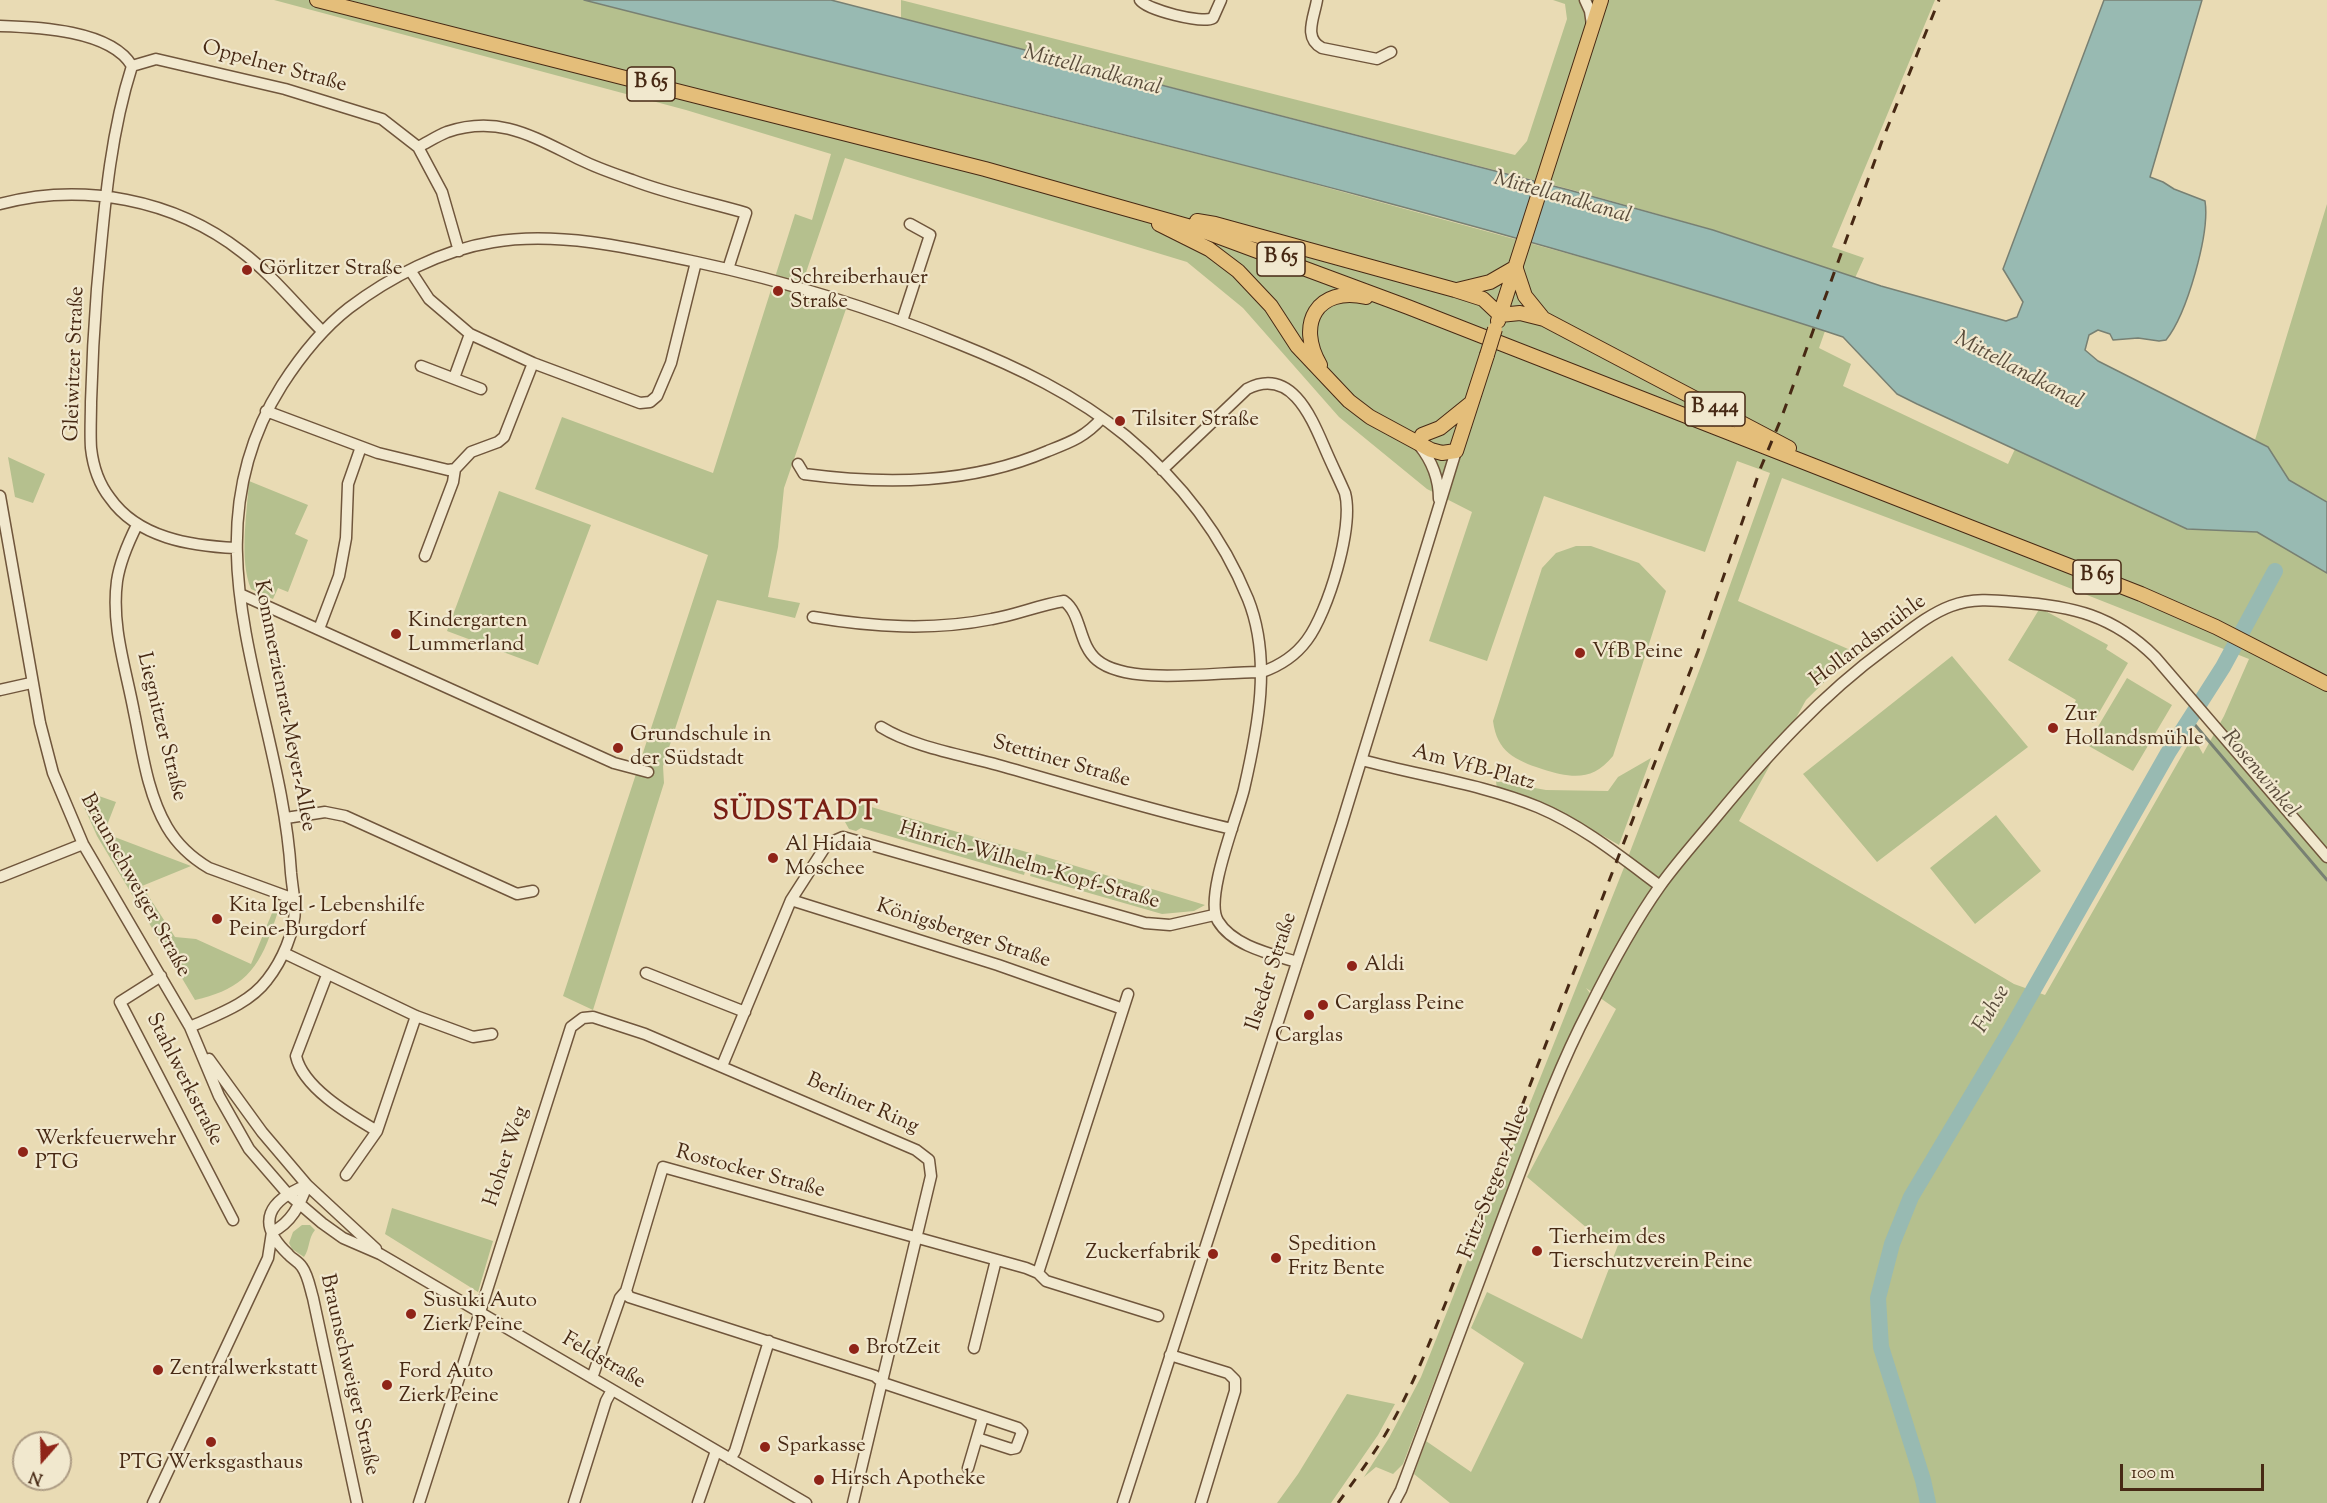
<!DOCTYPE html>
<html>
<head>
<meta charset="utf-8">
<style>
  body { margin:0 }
  #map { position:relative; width:2327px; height:1503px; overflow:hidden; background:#e9dbb4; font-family:"Sorts Mill Goudy",serif }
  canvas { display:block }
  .north { position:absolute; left:12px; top:1431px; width:60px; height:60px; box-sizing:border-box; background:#f1e8ce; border:2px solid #ad9c84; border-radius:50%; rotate:200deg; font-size:16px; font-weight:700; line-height:24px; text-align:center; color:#472914 }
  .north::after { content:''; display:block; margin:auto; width:21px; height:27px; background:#8f2418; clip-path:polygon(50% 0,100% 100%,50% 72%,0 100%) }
  .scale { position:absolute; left:2120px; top:1464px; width:144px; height:27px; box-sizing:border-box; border:3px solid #472914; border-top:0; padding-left:8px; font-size:18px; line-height:21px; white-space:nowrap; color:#472914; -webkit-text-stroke:4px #f1e8ce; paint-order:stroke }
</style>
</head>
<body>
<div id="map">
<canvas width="2327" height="1503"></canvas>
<div class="north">N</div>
<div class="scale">100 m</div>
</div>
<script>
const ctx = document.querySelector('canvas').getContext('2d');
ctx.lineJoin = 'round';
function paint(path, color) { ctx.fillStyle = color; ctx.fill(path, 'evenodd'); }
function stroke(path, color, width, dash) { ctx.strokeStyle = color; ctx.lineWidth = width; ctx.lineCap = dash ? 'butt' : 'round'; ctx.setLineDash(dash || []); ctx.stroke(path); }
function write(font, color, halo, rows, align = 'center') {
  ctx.font = font + ' "Sorts Mill Goudy",serif'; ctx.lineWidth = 4.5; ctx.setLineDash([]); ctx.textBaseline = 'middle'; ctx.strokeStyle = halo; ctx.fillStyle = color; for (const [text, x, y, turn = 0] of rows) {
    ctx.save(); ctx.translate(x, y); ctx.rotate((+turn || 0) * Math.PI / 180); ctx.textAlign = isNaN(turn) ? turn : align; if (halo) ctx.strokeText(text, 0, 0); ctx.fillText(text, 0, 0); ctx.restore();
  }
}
paint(new Path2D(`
  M 274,0 L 584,0 L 1259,169 L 1686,286 L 1825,331 L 1819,348 L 1851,364 L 1843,386 L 2008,464 L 2015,449 L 2187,529 L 2257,532 L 2327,573 L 2327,1503 L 1450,1503 L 1414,1474 L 1426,1441 L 1471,1472 L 1524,1363 L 1471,1328 L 1487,1292 L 1582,1339 L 1618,1245 L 1601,1240 L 1527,1177 L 1616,1009 L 1586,988 L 1590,993 L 1547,1086 L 1403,1464 L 1393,1474 L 1376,1467 L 1364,1477 L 1389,1438 L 1421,1377 L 1625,865 L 1704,658 L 1770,473 L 1737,461 L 1705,552 L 1544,496 L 1487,661 L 1429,641 L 1472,512 L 1427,489 L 1339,417 L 1243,308 L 1187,262 L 845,158 L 799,293 L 846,309 L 784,488 L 778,547 L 768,597 L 800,603 L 795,618 L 717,600 L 663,766 L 664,783 L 593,1010 L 563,996 L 708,555 L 535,489 L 562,417 L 713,473 L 795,214 L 812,220 L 831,154 L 686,110 ZM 1782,478 L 1963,546 L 2249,659 L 2224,716 L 2203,754 L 2193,736 L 2045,995 L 2014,984 L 1739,821 L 1806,700 L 1855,652 L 1738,601 Z
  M 901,0 L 1515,155 L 1527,141 L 1567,19 L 1565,4 L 1553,0 L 1935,0 L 1832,247 L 1864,258 L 1855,278 L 1714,230 L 1569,189 L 901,18 Z
  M 2327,204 L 2327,502 L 2289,480 L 2268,447 L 2255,440 Z
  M 8,457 L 45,474 L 33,503 L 15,497 Z
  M 249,481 L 308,505 L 295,534 L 308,540 L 288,592 L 278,588 L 273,599 L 251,589 C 239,560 247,513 249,481 Z
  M 499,491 L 591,525 L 538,665 L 447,631 Z
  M 1576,546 L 1591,546 L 1639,563 L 1666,591 L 1613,756 C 1592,782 1571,778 1542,769 C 1515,760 1497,752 1493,721 L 1542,568 L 1556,553 Z
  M 2040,608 L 2108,645 L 2106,649 L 2128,663 L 2093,723 L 2071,709 L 2076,700 L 2008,660 Z
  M 1952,656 L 2028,747 L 1877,862 L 1803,774 Z
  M 2127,678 L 2172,705 L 2133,771 L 2087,745 Z
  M 1651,758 L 1619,845 L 1567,815 L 1542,804 L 1497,789 L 1496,781 L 1546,790 L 1608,791 L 1618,777 Z
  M 96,795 L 116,802 L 104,833 L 191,866 L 142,886 L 175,937 L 196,939 L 251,964 L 277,901 L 280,903 C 278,914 273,925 270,935 C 256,975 235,991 195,1000 L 97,836 L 81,800 Z
  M 854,802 L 1030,853 L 1024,875 L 861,828 L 856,831 L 849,829 L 845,822 Z
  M 1996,815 L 2041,871 L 1975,924 L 1930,868 Z
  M 1036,854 L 1205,905 L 1194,911 L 1162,914 L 1030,876 Z
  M 392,1208 L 493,1241 L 478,1292 L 385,1234 Z
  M 302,1225 L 310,1225 L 315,1230 C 308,1238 310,1249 304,1257 L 292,1249 L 289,1243 L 293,1232 Z
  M 1347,1394 L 1395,1404 L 1378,1435 L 1331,1503 L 1277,1503 L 1298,1474 Z`), '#b5c08e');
const water = new Path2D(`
  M 584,0 L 831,0 L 1569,190 L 1713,230 L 1881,286 L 2006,321 L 2017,317 L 2023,302 L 2003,269 L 2104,0 L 2202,0 L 2150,177 L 2163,182 L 2174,189 L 2205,201 C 2210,233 2187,314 2166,340 L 2159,341 L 2138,338 L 2113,340 L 2110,334 L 2098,330 L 2089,335 L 2085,350 L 2098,361 L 2268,447 L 2289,480 L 2327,502 L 2327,573 L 2257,532 L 2187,529 L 1917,404 L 1897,394 L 1843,337 L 1825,331 C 1418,199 999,106 584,0 Z`);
paint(water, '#98bab2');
stroke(water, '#788073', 1.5);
stroke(new Path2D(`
  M 2190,719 L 2327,880`), '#788073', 3);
stroke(new Path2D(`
  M 1928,1503 L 1923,1480 L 1881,1347 L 1878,1298 L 1892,1244 L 1911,1197 L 2010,1031 L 2168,753 L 2223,667 L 2275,571`), '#98bab2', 16);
const minor = new Path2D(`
  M 1140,0 C 1147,10 1202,24 1213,18 L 1221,0
  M 1317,0 C 1314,18 1303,38 1322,48 L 1377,59 L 1391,52
  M 1585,0 L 1590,11 L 1592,25
  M 0,26 C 37,27 111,30 132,66
  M 418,147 C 428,142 437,136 447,132 C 500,114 535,138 581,160 C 597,168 615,174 632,180 C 668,194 708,202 746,213 L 728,269
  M 0,204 C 82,182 174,199 242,252 C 270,273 297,306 323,332
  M 410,270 L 429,299 L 470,334 L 533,363 L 640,403 L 650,402 L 657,396 L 671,363 L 696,262
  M 902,321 L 930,235 L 910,224
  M 421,366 L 481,389
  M 454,378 L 470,334
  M 266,411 L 378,453 L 448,470 L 455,469 L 471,452 L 498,442 L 504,437 L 533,363
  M 1419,445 C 1432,461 1439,479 1439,499
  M 798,464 L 804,474 C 887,485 971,484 1048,451 C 1071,442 1085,437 1102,418
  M 0,496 L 40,723 L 53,773 L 83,844 L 190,1027 L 219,1096 L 249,1149 L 287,1193 L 322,1223 L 343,1238 L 380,1254 L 806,1503
  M 137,525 C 128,543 120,561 117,581 C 111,626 126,669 134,712 C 142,750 147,793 167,827 C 177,844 192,858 209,868 L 294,899
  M 236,548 C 191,546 138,538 110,498 C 99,484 93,466 91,448 C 90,433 91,417 91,402 C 92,365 94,327 97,289 C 104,214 109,138 132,66 L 156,59 L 285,89 L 382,119 L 418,147 L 442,192 L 459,251
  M 425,556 L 453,482 L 455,469
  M 240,594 L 614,763 L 648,772
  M 813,617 C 873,627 932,631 992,619 C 1016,615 1039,605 1064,601 C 1082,614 1078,644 1097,660 C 1129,687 1221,671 1262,672 C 1279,666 1296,655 1307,640 C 1328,612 1354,527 1345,493 C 1339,479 1332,465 1326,451 C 1312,419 1292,366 1247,389 L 1162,470
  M 319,629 L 339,576 L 346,538 L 348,484 L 361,447
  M 0,690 L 31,683
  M 881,727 C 913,747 962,755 998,765 C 1076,787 1153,811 1232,829
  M 1362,760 C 1420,776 1482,784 1538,807 C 1583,826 1621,857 1660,886
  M 286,818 L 325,812 L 345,816 L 517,894 L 533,891
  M 0,877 L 83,844
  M 791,900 L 998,965 L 1123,1009
  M 284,953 L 416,1016 L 473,1037 L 492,1034
  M 646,973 L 745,1012
  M 327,975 L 296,1056 C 303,1088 350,1115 377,1131
  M 161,976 L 120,1002 L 233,1220
  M 190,1027 C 216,1015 249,1004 267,980 C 282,961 295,932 295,907 C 294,895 292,884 291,873 C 281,705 180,546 282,385 C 300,357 322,329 349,308 C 390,277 442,250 493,242 C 558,231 632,248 696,262 C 785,281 872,308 957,343 C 1017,367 1076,395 1126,436 C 1179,480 1222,535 1248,599 C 1272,659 1258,728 1244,789 C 1237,818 1204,898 1218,921 C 1233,946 1271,954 1297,962
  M 209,1059 L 262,1132 L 307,1185 L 376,1249
  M 722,1066 L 791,900 L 827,844 L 843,837 L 1145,923 L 1170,925 L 1214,915
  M 346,1175 L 377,1131 L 416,1016
  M 307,1185 C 270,1200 254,1222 288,1254 C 292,1259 298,1261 302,1267 C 308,1275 310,1288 313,1298 L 357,1503
  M 272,1232 C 291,1223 300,1205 307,1185
  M 1038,1273 L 1128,994
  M 974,1348 L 996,1260
  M 1170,1355 L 1228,1373 L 1235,1380 L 1235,1391 L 1201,1503
  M 592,1378 L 620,1298 L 626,1291
  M 977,1438 L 1011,1449 L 1016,1448 L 1022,1432 L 1018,1428 L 883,1383 L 875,1376 L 629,1297 L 626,1291 L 663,1167 L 1026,1268 L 1038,1273 L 1046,1281 L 1158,1316
  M 730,1459 L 735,1451 L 769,1341
  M 968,1468 L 983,1417
  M 153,1503 L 268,1258 L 272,1232
  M 419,1503 L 571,1027 L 583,1018 L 593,1017 L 645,1034 L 916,1150 L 929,1160 L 931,1176 L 853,1503
  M 574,1503 L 606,1401 L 612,1390
  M 698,1503 L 716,1451
  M 1123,1503 L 1342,823 L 1456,451
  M 1394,1503 L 1401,1490 C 1436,1397 1470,1305 1505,1212 C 1531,1144 1555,1074 1589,1009 C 1610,967 1633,924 1660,886 C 1678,861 1698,839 1717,816 C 1768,754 1822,695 1886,648 C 1907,633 1927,615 1951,606 C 1972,598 1993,600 2015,602 C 2072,606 2113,615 2155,657 L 2327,857`);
const major = new Path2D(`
  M 317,0 L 985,169 L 1198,229 L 1408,307 L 2141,594 L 2216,627 L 2327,684
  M 1197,221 L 1215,224 L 1455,290 L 1483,299 L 1500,315
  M 1159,224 L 1209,249 L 1238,271 L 1271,306 L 1297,346 L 1349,401 L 1370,417 L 1431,450 L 1442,453 L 1456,451
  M 1516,269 L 1525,296 L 1542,317
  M 1457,290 L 1490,282 L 1516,267
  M 1500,315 L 1520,313 L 1544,319 L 1789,448
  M 1498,321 L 1601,0
  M 1320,365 C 1296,324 1317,286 1366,297
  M 1422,435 L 1440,428 L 1471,403
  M 1456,451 L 1487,355`);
stroke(minor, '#70563c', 13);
stroke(major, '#472914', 16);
stroke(minor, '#f1e8ce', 10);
stroke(major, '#e4be7a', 14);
stroke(new Path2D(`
  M 1338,1503 C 1354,1481 1371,1458 1385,1435 C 1411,1391 1429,1344 1448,1297 L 1698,651 L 1761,467 L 1781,419 L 1882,141 L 1939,0`), '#472914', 3, [10, 10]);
const majorBridge = new Path2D(`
  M 1487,355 L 1495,329`);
stroke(majorBridge, '#472914', 16, []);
stroke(majorBridge, '#e4be7a', 14);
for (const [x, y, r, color] of [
  [247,270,6,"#8f2418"],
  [778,291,6,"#8f2418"],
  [1120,421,6,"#8f2418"],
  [396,634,6,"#8f2418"],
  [1580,653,6,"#8f2418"],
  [2053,728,6,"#8f2418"],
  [618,748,6,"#8f2418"],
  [773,858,6,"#8f2418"],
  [217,919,6,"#8f2418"],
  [1352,966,6,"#8f2418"],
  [1323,1005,6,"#8f2418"],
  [1309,1015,6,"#8f2418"],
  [23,1152,6,"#8f2418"],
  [1537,1251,6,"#8f2418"],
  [1213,1254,6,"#8f2418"],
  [1276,1258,6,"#8f2418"],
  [411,1314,6,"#8f2418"],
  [854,1349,6,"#8f2418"],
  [158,1370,6,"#8f2418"],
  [387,1385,6,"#8f2418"],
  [211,1442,6,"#8f2418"],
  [765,1447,6,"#8f2418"],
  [819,1480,6,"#8f2418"]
]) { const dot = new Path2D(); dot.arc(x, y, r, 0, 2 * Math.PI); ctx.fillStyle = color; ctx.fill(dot); stroke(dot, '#f1e8ce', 2); }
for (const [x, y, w] of [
  [651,84,48],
  [1281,259,48],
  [1715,409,60],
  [2097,577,48]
]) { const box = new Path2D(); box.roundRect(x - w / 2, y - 17, w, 34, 4.5); ctx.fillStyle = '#f1e8ce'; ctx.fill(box); stroke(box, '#472914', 1.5); }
write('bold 20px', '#472914', null, [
  ["B 65",651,84],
  ["B 65",1281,259],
  ["B 444",1715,409],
  ["B 65",2097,577]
]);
write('21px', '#472914', '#f1e8ce', [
  ["Oppelner Straße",274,68,15],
  ["Gleiwitzer Straße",76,364,-88],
  ["Hollandsmühle",1869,642,-37],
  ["Kommerzienrat-Meyer-Allee",283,706,79],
  ["Liegnitzer Straße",160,727,76],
  ["Stettiner Straße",1061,763,16],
  ["Am VfB-Platz",1473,769,15],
  ["Hinrich-Wilhelm-Kopf-Straße",1029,867,16],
  ["Braunschweiger Straße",134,886,61],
  ["Königsberger Straße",963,935,18],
  ["Ilseder Straße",1273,972,-72],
  ["Stahlwerkstraße",183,1080,63],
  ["Berliner Ring",862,1105,24],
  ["Hoher Weg",508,1157,-72],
  ["Rostocker Straße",750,1173,15],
  ["Fritz-Stegen-Allee",1496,1182,-69],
  ["Feldstraße",603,1362,30],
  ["Braunschweiger Straße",348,1375,77]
]);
write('21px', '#472914', '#f1e8ce', [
  ["Görlitzer Straße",259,270],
  ["Schreiberhauer",790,279],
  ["Straße",790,303],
  ["Tilsiter Straße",1132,421],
  ["Kindergarten",408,622],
  ["Lummerland",408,646],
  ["VfB Peine",1592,653],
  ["Zur",2065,716],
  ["Hollandsmühle",2065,740],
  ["Grundschule in",630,736],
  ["der Südstadt",630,760],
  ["Al Hidaia",785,846],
  ["Moschee",785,870],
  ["Kita Igel - Lebenshilfe",229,907],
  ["Peine-Burgdorf",229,931],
  ["Aldi",1364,966],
  ["Carglass Peine",1335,1005],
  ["Carglas",1309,1037,"center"],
  ["Werkfeuerwehr",35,1140],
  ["PTG",35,1164],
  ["Tierheim des",1549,1239],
  ["Tierschutzverein Peine",1549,1263],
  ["Spedition",1288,1246],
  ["Fritz Bente",1288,1270],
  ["Zuckerfabrik",1201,1254,"right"],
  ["Susuki Auto",423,1302],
  ["Zierk Peine",423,1326],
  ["BrotZeit",866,1349],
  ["Zentralwerkstatt",170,1370],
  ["Ford Auto",399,1373],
  ["Zierk Peine",399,1397],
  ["Sparkasse",777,1447],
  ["PTG Werksgasthaus",211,1464,"center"],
  ["Hirsch Apotheke",831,1480]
], 'left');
write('italic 22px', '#5b4d3c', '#f1e8ce', [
  ["Mittellandkanal",1092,72,15],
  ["Mittellandkanal",1562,199,16],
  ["Mittellandkanal",2018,372,28],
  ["Rosenwinkel",2259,775,50],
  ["Fuhse",1993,1010,-60]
]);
ctx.letterSpacing = '1.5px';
write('bold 27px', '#7a1f14', '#f1e8ce', [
  ["SÜDSTADT",796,814]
]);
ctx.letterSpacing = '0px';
</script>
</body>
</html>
